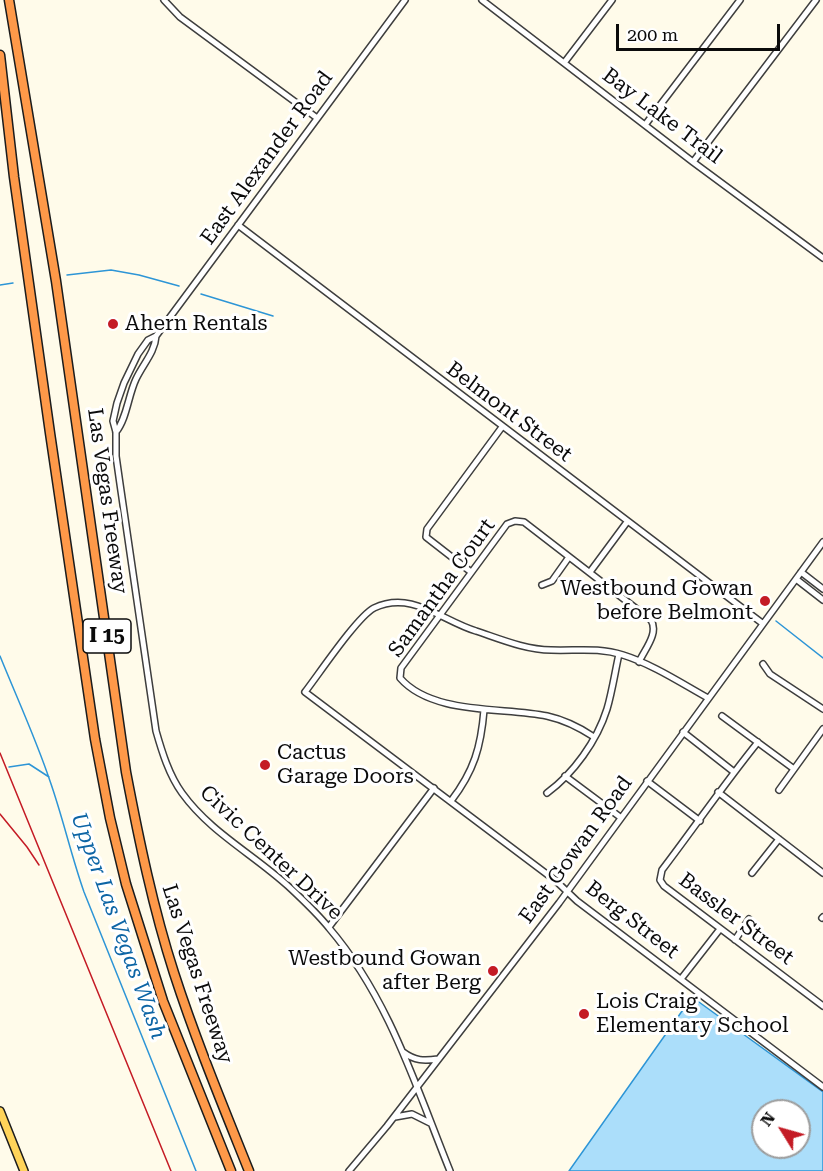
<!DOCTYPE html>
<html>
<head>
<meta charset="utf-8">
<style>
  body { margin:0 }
  #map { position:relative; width:823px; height:1171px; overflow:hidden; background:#fffbea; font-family:"Roboto Serif",serif }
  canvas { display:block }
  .north { position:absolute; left:751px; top:1099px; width:60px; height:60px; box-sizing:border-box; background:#fff; border:2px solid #9d9d9d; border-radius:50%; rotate:307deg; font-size:16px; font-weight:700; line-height:24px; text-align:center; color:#0b0b0b }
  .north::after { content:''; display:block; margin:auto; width:21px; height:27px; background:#c41b25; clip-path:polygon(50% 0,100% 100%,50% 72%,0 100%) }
  .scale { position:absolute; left:616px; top:24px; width:164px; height:27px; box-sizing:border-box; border:3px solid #0b0b0b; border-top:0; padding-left:8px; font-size:18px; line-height:21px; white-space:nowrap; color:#0b0b0b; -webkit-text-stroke:4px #fff; paint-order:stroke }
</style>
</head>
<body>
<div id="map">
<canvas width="823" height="1171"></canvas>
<div class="north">N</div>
<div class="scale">200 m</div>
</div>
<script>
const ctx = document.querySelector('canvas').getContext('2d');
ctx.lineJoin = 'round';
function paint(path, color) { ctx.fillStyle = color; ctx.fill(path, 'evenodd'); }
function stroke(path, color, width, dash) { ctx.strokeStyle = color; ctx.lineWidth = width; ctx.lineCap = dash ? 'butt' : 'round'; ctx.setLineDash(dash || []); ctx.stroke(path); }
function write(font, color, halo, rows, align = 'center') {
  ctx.font = font + ' "Roboto Serif",serif'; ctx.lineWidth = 6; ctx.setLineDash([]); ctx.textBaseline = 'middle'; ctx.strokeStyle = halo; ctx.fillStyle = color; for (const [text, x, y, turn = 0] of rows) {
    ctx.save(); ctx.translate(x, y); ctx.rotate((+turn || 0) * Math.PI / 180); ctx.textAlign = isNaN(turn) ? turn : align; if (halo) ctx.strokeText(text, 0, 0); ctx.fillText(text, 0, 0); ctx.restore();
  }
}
const water = new Path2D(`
  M 692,997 L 823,1092 L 823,1171 L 569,1171 ZM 763,1111 L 799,1111 L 799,1147 L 763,1147 Z`);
paint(water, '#abdefa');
stroke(water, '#2d95d6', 1.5);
stroke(new Path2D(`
  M 67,275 L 111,270 L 139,275 L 179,286
  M 0,285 L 13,283
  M 201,294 L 273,316
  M 776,621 L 823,658
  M 0,656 C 17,698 36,739 50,781 C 63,818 71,855 84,892 L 196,1171
  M 9,767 L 29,764 L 49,777`), '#2d95d6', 1.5);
const minor = new Path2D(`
  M 164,0 L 180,17 L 317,118
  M 405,0 L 156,336 L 148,340 L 138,354 L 124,383 L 117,403 L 113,421 L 116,432 L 116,456 L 120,484 L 156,731 C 162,752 169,775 182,793 C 210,832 253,854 288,886 C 302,899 317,913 329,928 C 389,998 416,1087 450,1171
  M 482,0 L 693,162 L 823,258
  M 564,63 L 612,0
  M 645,125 L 740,0
  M 693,162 L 816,0
  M 238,225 L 762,623
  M 116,432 C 127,418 128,396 136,379 C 143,364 155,352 156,336
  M 471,572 L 426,537 L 427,529 L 502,427
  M 590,572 L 627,522
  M 801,572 L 823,589
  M 796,579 L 823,600
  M 542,585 L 552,581 L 569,557
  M 763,664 L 770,674 L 823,709
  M 708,698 C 681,683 652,664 623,655 C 598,647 576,651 551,650 C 526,650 500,639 476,631 C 442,621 412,590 374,608 C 357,617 319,674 305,692 L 556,881 L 577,901 L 823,1087
  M 722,716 L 794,769
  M 683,732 L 734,772
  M 594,737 C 579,727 565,720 547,716 C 503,707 432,715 400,678 L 401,668 L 507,524 L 515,521 L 524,522 L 651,620 C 659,633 645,649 639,662
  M 758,742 C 724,784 694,828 662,870 L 660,880 L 664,886 L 823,1006
  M 565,776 L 620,817
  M 647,781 L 700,821
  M 779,790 L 823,729
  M 718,792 L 823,873
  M 547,793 C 573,774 597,741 607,709 C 612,692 615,672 619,654
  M 451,801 C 474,771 481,747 484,710
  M 752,873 L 779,839
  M 822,918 L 823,917
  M 329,927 L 434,788
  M 735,940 L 749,919
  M 681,979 L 720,929
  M 403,1052 C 415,1061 424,1061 438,1059
  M 395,1117 L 412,1114 L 430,1123
  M 349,1171 L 387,1126 L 559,903 L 823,542`);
const major = new Path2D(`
  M 0,1111 L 24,1171`);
const highway = new Path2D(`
  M 9,0 L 56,281 L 126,772 C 139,840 153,908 174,973 C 196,1041 223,1106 249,1171
  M 0,55 L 14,177 L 50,433 L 95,739 L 110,818 L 126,884 L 163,1001 L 231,1171`);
stroke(minor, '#3e3e3e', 8);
stroke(major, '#1c1c1c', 10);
stroke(highway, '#1c1c1c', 11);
stroke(minor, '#fff', 5);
stroke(major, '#ffd45a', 7);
stroke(highway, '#fe9949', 8);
stroke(new Path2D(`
  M 0,753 L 171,1171
  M 0,814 L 27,847 L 39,865`), '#c41b25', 1.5);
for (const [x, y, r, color] of [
  [113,324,6,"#c41b25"],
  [765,601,6,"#c41b25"],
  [265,765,6,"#c41b25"],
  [493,971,6,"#c41b25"],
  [584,1014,6,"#c41b25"]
]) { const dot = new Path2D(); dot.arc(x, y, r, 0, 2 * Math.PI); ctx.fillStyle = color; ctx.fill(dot); stroke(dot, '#fff', 2); }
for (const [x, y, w] of [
  [107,636,48]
]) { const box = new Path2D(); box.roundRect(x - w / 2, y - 17, w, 34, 4.5); ctx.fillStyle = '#fff'; ctx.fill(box); stroke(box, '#0b0b0b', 1.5); }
write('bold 20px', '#0b0b0b', null, [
  ["I 15",107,636]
]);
write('21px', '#0b0b0b', '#fff', [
  ["Bay Lake Trail",662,116,37],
  ["East Alexander Road",267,158,-54],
  ["Belmont Street",509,412,37],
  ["Las Vegas Freeway",107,501,82],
  ["Samantha Court",442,588,-54],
  ["East Gowan Road",576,850,-54],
  ["Civic Center Drive",271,853,43],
  ["Bassler Street",736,919,37],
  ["Berg Street",632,920,38],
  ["Las Vegas Freeway",197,974,72]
]);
write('21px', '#0b0b0b', '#fff', [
  ["Ahern Rentals",125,324],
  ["Westbound Gowan",753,589,"right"],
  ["before Belmont",753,613,"right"],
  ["Cactus",277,753],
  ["Garage Doors",277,777],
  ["Westbound Gowan",481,959,"right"],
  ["after Berg",481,983,"right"],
  ["Lois Craig",596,1002],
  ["Elementary School",596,1026]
], 'left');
write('italic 22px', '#0d65a5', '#fff', [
  ["Upper Las Vegas Wash",118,926,70]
]);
</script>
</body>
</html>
